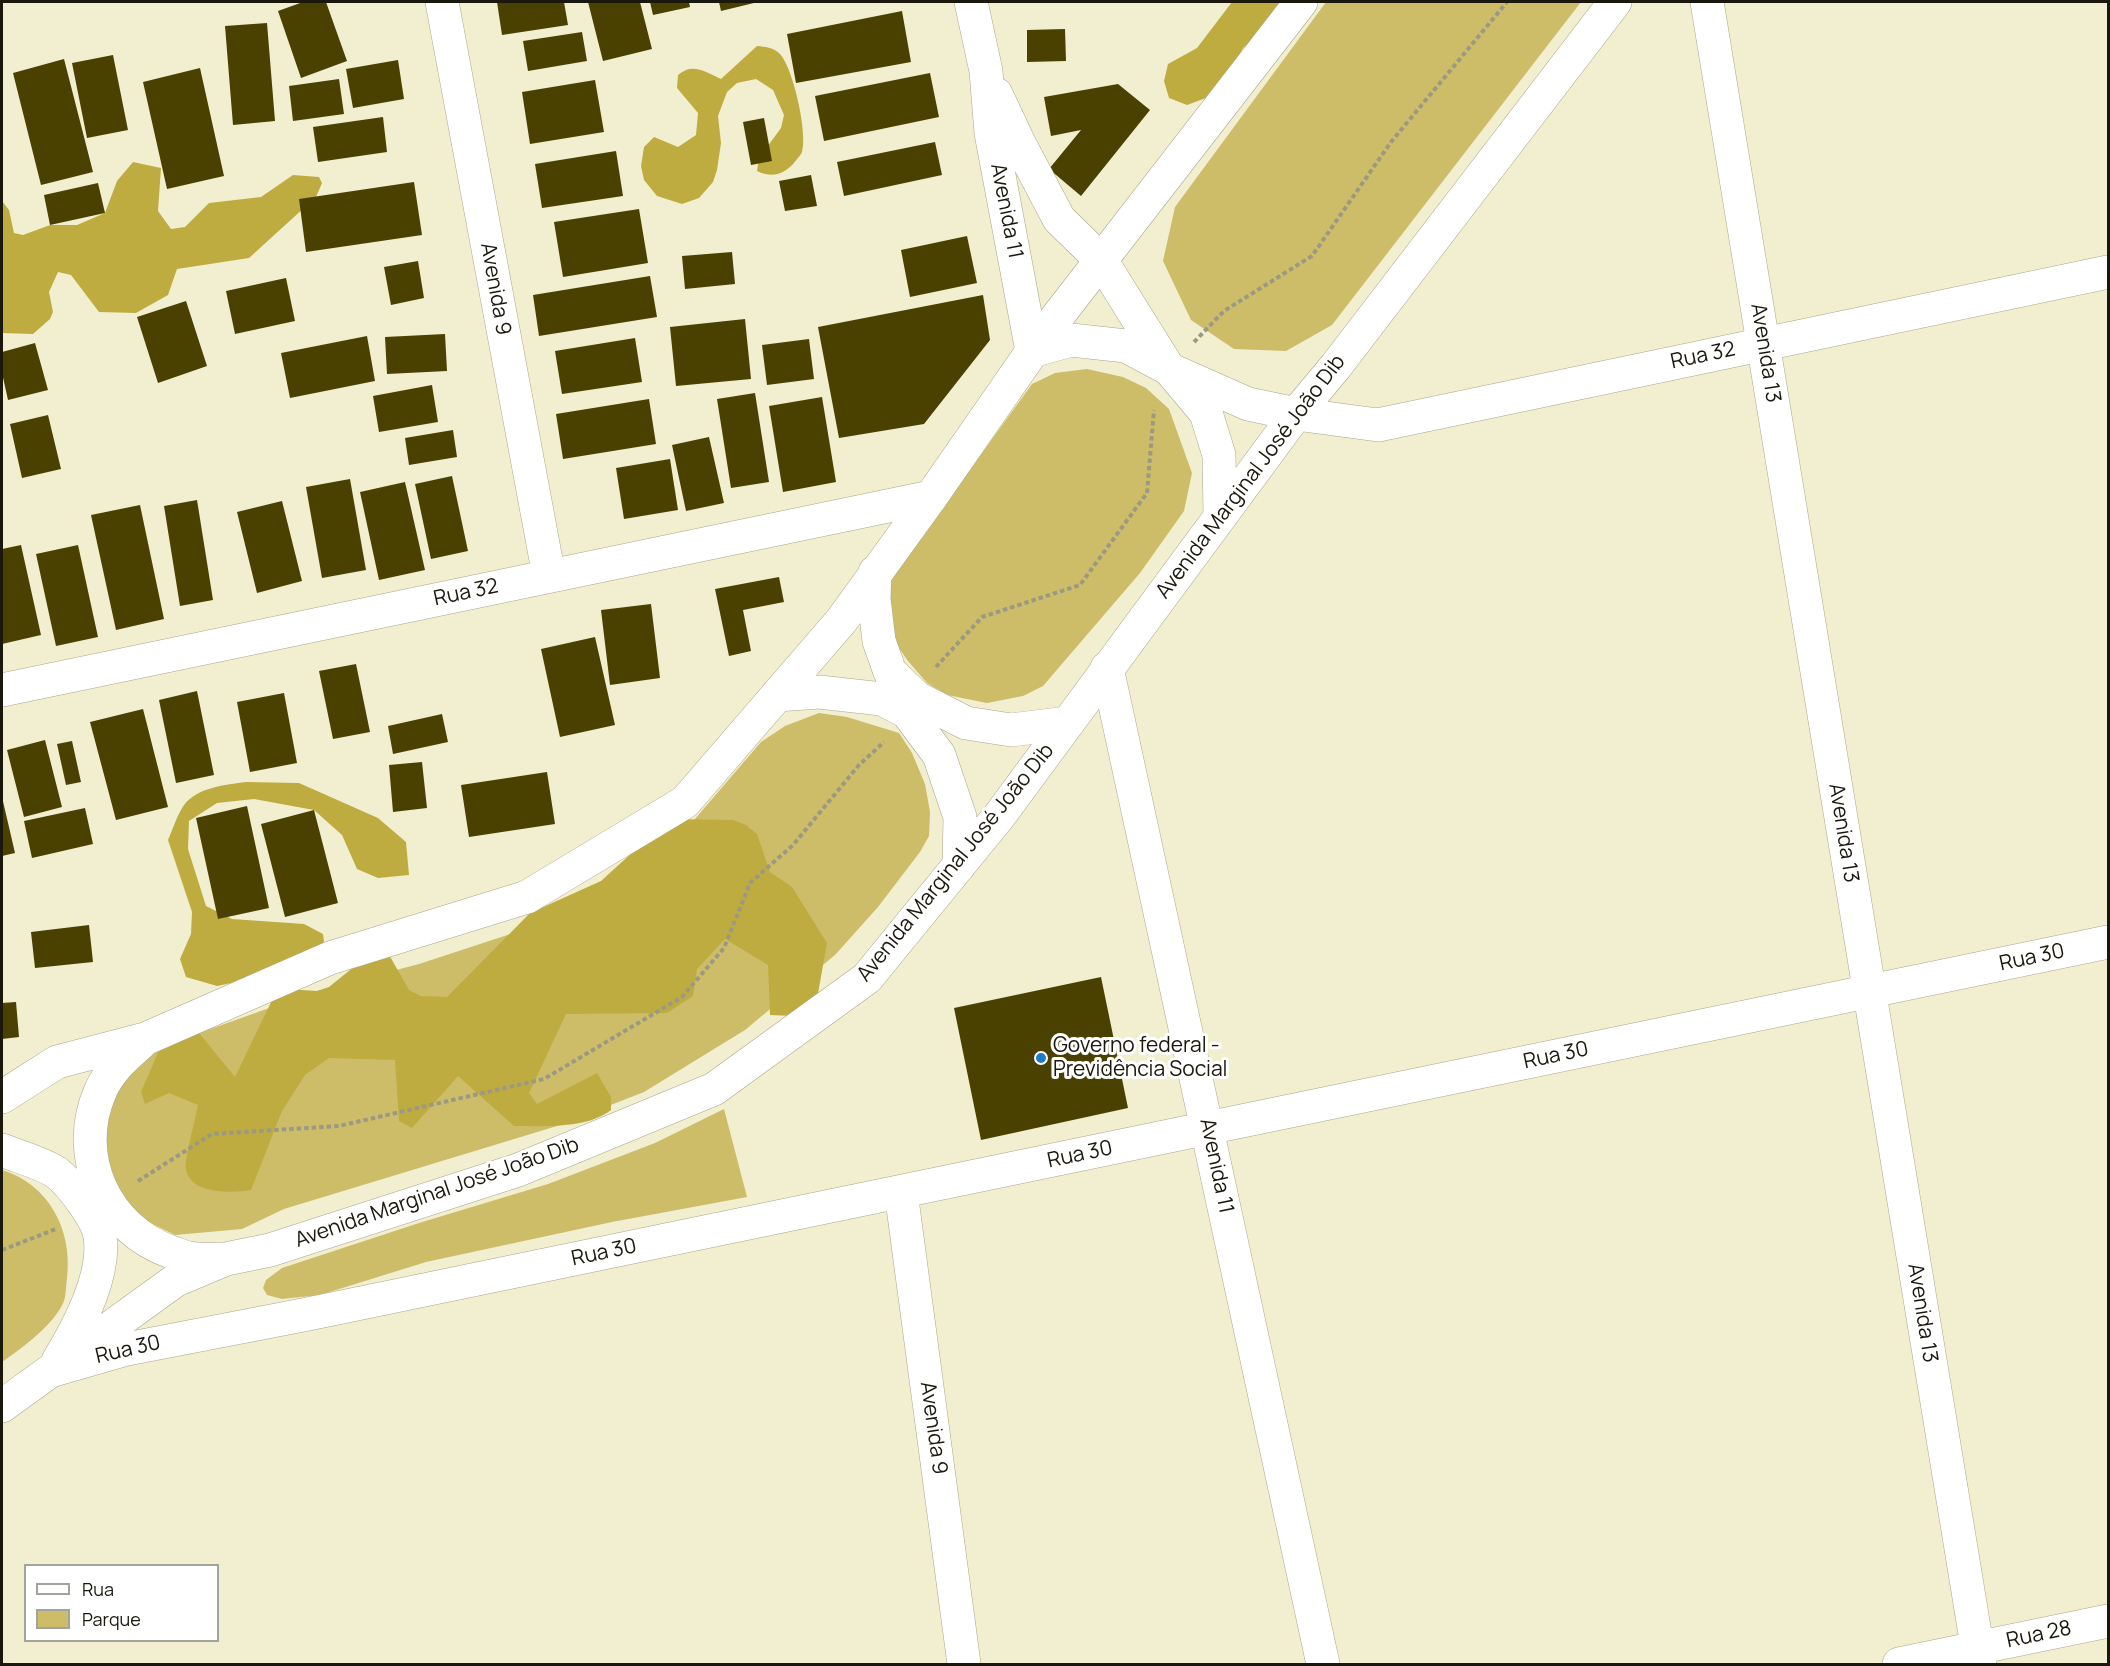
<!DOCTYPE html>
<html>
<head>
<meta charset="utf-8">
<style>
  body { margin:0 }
  #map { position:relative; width:2110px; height:1666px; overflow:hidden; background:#f2eed0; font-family:Manrope,sans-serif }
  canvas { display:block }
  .frame { position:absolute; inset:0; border:3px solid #1a180d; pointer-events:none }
  .legend { position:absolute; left:24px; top:1564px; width:195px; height:78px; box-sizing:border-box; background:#fff; border:2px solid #a3a39e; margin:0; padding:8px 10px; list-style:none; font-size:18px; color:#1a180d }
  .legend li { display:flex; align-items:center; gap:12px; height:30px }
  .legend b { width:30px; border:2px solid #a3a39e }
</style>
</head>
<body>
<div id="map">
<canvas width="2110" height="1666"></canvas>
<div class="frame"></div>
<ul class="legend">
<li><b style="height:8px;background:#fff"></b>Rua</li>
<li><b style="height:16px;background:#cdbd69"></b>Parque</li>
</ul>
</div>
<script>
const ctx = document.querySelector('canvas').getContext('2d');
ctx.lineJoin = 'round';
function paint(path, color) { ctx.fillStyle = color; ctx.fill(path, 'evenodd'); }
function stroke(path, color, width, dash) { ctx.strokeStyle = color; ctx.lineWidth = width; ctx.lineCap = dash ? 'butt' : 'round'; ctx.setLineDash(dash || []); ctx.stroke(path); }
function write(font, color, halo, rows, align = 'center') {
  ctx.font = font + ' Manrope,sans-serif'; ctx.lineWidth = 6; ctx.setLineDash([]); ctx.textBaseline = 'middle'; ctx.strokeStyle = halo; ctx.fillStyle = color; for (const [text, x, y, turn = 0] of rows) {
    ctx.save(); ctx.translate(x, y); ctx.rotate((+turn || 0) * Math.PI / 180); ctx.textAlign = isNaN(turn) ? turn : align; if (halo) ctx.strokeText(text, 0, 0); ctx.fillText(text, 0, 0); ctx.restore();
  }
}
paint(new Path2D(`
  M 1326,2 L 1581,2 L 1332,325 L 1286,351 L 1234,349 L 1191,320 L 1163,261 L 1175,207 Z
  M 1087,369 L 1123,377 L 1146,388 L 1169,409 L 1192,473 L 1184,511 L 1140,573 L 1043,686 L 1023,696 L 987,703 L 947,695 L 927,683 L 908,661 L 894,641 L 889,592 L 891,579 L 1032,384 L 1055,373 Z
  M 819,713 L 847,717 L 899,733 L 912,753 L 925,784 L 930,812 L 929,836 L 920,852 L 878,907 L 835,955 L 745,1030 L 644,1092 L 557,1126 L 284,1209 L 242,1229 L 175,1235 L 132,1214 L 101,1166 L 104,1112 L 117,1080 L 143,1058 L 199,1033 L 317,991 L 419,964 L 547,922 L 682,834 L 761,742 L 785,726 Z
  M 724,1109 L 747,1197 L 612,1222 L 426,1262 L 320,1295 L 282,1299 L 267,1295 L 263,1288 L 266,1280 L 282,1268 L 419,1223 L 548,1184 L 655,1143 Z
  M 2,1170 C 49,1184 73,1231 67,1278 C 66,1285 66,1295 64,1301 C 55,1324 21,1349 2,1362 Z`), '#cdbd69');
paint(new Path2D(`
  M 1232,2 L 1284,2 L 1271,24 L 1243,48 L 1219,93 L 1187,105 L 1169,98 L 1164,81 L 1168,64 L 1197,48 Z
  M 757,46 C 766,47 772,47 779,53 C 793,66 808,134 802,152 C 801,155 796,160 794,163 C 783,175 772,178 757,171 L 759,158 L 781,128 L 784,115 L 773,90 L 756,79 L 737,83 L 727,92 L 718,116 L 721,143 L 717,170 L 713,182 L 699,198 L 682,204 L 657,196 L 644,180 L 641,166 L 644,147 L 654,137 L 678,147 L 696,135 L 698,113 L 677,88 L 678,75 C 692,62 706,72 721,79 Z
  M 133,162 L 161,168 L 158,211 L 171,229 L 185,227 L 209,203 L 261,197 L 293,175 L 319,177 L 322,183 L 316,197 L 249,258 L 177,269 L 168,295 L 136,313 L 99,312 L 71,275 L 58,272 L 49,292 L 53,312 L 50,319 L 33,334 L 2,333 L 2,201 L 9,210 L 14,233 L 23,235 L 50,225 L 77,225 L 105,213 L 117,181 Z
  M 246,782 L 299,783 L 378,818 L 406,842 L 409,875 L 378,878 L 357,869 L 342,835 L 314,810 L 254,799 L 217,803 L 189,821 L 188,849 L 206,906 L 232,919 L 304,924 L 323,934 L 324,942 L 321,949 L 246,980 L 217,986 L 186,977 L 180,959 L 191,934 L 192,912 L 168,840 C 173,829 177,815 184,805 C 198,787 225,785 246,782 Z
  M 669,819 L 733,820 L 746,825 L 757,834 L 770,872 L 792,887 L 827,943 L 817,999 L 795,1016 L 770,1015 L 768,965 L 725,939 L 697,969 L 693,996 L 667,1013 L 566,1014 L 529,1093 L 537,1104 L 597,1073 L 611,1097 L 611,1110 C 587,1129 544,1126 514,1126 L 458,1076 L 412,1128 L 399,1121 L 395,1060 L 329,1058 L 305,1075 L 282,1111 L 251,1190 C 232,1193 190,1195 186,1169 C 184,1160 196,1117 198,1105 L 169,1093 L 145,1104 L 141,1092 L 166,1034 L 199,1033 L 235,1077 L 273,998 L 286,989 L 317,991 L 329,987 L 371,953 L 388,953 L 409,990 L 421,996 L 447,997 L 530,913 L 601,881 Z`), '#bfac40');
paint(new Path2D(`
  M 303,2 L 326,2 L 347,61 L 301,78 L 278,11 Z
  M 497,2 L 564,2 L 568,25 L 502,35 Z
  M 588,2 L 640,2 L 652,49 L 603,61 Z
  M 650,2 L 689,2 L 690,7 L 653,15 Z
  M 719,2 L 758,2 L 721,11 Z
  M 902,11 L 911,62 L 796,83 L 787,34 Z
  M 267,23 L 275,121 L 233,125 L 225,26 Z
  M 1065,29 L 1066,61 L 1027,62 L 1027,30 Z
  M 582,32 L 587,61 L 528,71 L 523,41 Z
  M 113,55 L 128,130 L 87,138 L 72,63 Z
  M 64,59 L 93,172 L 41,185 L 13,73 Z
  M 398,60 L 404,99 L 353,108 L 346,69 Z
  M 200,68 L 224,176 L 167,189 L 143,82 Z
  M 930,73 L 939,117 L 824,141 L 815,96 Z
  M 339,79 L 344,114 L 293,121 L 289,86 Z
  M 595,80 L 604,132 L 530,144 L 522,92 Z
  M 1118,84 L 1150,110 L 1081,196 L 1049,169 L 1081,130 L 1051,136 L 1044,97 Z
  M 383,117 L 387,152 L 318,162 L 313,127 Z
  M 764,118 L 772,161 L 751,165 L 743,122 Z
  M 935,142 L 942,175 L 844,196 L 837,162 Z
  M 616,151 L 623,196 L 542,208 L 535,164 Z
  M 811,175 L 817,206 L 785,211 L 779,181 Z
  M 414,182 L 422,235 L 306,252 L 299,199 Z
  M 98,183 L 105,213 L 50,225 L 44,195 Z
  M 639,209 L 648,263 L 563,277 L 554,222 Z
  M 967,236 L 977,283 L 910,297 L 901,250 Z
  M 732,252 L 735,284 L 685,289 L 682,256 Z
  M 418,261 L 424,298 L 391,305 L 384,267 Z
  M 650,276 L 657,317 L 539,336 L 533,295 Z
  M 286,278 L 295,321 L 235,334 L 226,291 Z
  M 983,295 L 990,340 L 924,424 L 839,438 L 818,327 Z
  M 186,301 L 207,366 L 158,383 L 137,317 Z
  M 745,319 L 751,379 L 676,386 L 670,327 Z
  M 445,334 L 447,371 L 387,374 L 385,337 Z
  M 367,336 L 375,381 L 290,398 L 281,353 Z
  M 635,338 L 642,382 L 562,394 L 555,351 Z
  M 809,339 L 814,379 L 767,385 L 762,345 Z
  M 35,343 L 48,390 L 8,400 L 2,373 L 2,352 Z
  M 432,385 L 438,422 L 379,432 L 373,396 Z
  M 755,393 L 769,482 L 731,488 L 717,399 Z
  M 822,397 L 836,482 L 783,492 L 769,406 Z
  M 649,399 L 656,444 L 563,459 L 556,414 Z
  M 48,415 L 61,469 L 22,478 L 10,424 Z
  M 453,430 L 457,457 L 409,465 L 405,438 Z
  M 709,437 L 724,503 L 686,511 L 672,445 Z
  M 670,459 L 678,510 L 624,519 L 616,468 Z
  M 452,476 L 468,551 L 431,559 L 415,484 Z
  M 350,479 L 366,570 L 322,578 L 306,487 Z
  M 405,482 L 425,570 L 379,580 L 360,492 Z
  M 197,500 L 213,600 L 180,606 L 164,506 Z
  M 282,501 L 302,581 L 257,593 L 237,512 Z
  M 140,505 L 164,619 L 116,630 L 91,515 Z
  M 21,545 L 41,635 L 2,644 L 2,549 Z
  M 78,545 L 98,637 L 56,646 L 36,554 Z
  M 779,577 L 784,602 L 743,610 L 751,651 L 729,656 L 715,589 Z
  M 651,604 L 660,678 L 610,685 L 601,610 Z
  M 595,637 L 615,725 L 560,737 L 541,649 Z
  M 356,664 L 370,732 L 333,739 L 319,671 Z
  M 197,691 L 214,775 L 176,783 L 159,700 Z
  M 284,693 L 297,763 L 250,772 L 237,702 Z
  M 143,709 L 168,807 L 116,820 L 90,722 Z
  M 442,714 L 448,742 L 393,754 L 388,726 Z
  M 45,740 L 62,807 L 24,817 L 7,750 Z
  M 72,741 L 81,782 L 66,785 L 57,744 Z
  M 422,762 L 427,808 L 393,812 L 389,765 Z
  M 547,772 L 555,824 L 469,837 L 461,785 Z
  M 2,797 L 15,853 L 2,856 Z
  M 247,806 L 269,908 L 218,919 L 196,818 Z
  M 85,808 L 93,844 L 32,858 L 24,821 Z
  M 314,810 L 338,903 L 285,917 L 261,824 Z
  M 89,925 L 93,962 L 35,968 L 31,932 Z
  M 1101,977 L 1128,1108 L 981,1140 L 954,1008 Z
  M 16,1002 L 19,1037 L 2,1039 L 2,1003 Z`), '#4a4000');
const street = new Path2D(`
  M 442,2 L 549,576
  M 1296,414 L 1378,425 L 2108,272
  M 1107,668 L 1323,1664
  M 2,690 L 931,497
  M 901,1192 L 964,1664
  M 54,1370 L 127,1349 L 308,1314 L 2108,942
  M 1899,1664 L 2108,1621`);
const secondary = new Path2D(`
  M 971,2 L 986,71 L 991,133 L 1032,351 L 1071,340 L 1126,346 L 1169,369 L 1206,413 L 1219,455 L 1220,516
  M 1707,2 L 1980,1664
  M 996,94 L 1019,143 L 1059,219 L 1101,260 L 1169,369 L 1248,404 L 1296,414
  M 875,572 L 874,599 L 879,641 L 890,672 L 917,698 L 966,723 L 1011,730 L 1068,723
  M 777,695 L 819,692 L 882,699 L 907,712 L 939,755 L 960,817 L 959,866
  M 144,1040 C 127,1055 109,1070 100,1092 C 72,1157 106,1229 171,1252 C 177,1254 183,1257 189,1258 C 199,1260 211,1259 221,1259
  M 2,1097 L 57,1062 L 145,1039 L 330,958 L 527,897 L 685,802 L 842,620 L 931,497 L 1047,330 L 1301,2
  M 2,1150 C 16,1156 45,1164 57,1173 C 71,1184 98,1219 100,1237 C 106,1276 78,1328 58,1361
  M 2,1406 L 176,1280 L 226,1259 L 270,1250 L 518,1170 L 714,1089 L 867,978 L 1000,815 L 1296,414 L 1336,366 L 1615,2`);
stroke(street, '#aba68a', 34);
stroke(secondary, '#aba68a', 34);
stroke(new Path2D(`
  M 1194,342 L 1224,311 L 1312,256 L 1391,142 L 1507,2
  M 936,667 L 982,617 L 1080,585 L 1147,493 L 1154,410
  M 138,1181 L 212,1134 L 339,1126 L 544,1079 L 682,997 L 724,948 L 750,883 L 793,845 L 859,765 L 884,742
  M 2,1250 L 56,1229`), '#9c9983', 4, [4.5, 3]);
stroke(street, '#fff', 33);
stroke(secondary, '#fff', 33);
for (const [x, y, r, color] of [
  [1041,1058,6,"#1f7bc8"]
]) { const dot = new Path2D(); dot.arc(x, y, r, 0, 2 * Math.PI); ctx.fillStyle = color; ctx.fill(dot); stroke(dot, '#fff', 2); }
write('21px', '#1a180d', '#fff', [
  ["Avenida 11",1006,211,79],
  ["Avenida 9",495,289,80],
  ["Avenida 13",1765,353,81],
  ["Rua 32",1703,356,-12],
  ["Avenida Marginal José João Dib",1251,477,-53],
  ["Rua 32",466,593,-12],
  ["Avenida 13",1843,833,81],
  ["Avenida Marginal José João Dib",956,863,-51],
  ["Rua 30",2032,958,-12],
  ["Rua 30",1556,1056,-12],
  ["Rua 30",1080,1155,-12],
  ["Avenida 11",1216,1166,78],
  ["Avenida Marginal José João Dib",437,1193,-19],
  ["Rua 30",604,1253,-12],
  ["Avenida 13",1922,1313,81],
  ["Rua 30",128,1350,-13],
  ["Avenida 9",933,1428,82],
  ["Rua 28",2039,1635,-12]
]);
write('21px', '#1a180d', '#fff', [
  ["Governo federal -",1053,1046],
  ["Previdência Social",1053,1070]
], 'left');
</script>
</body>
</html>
